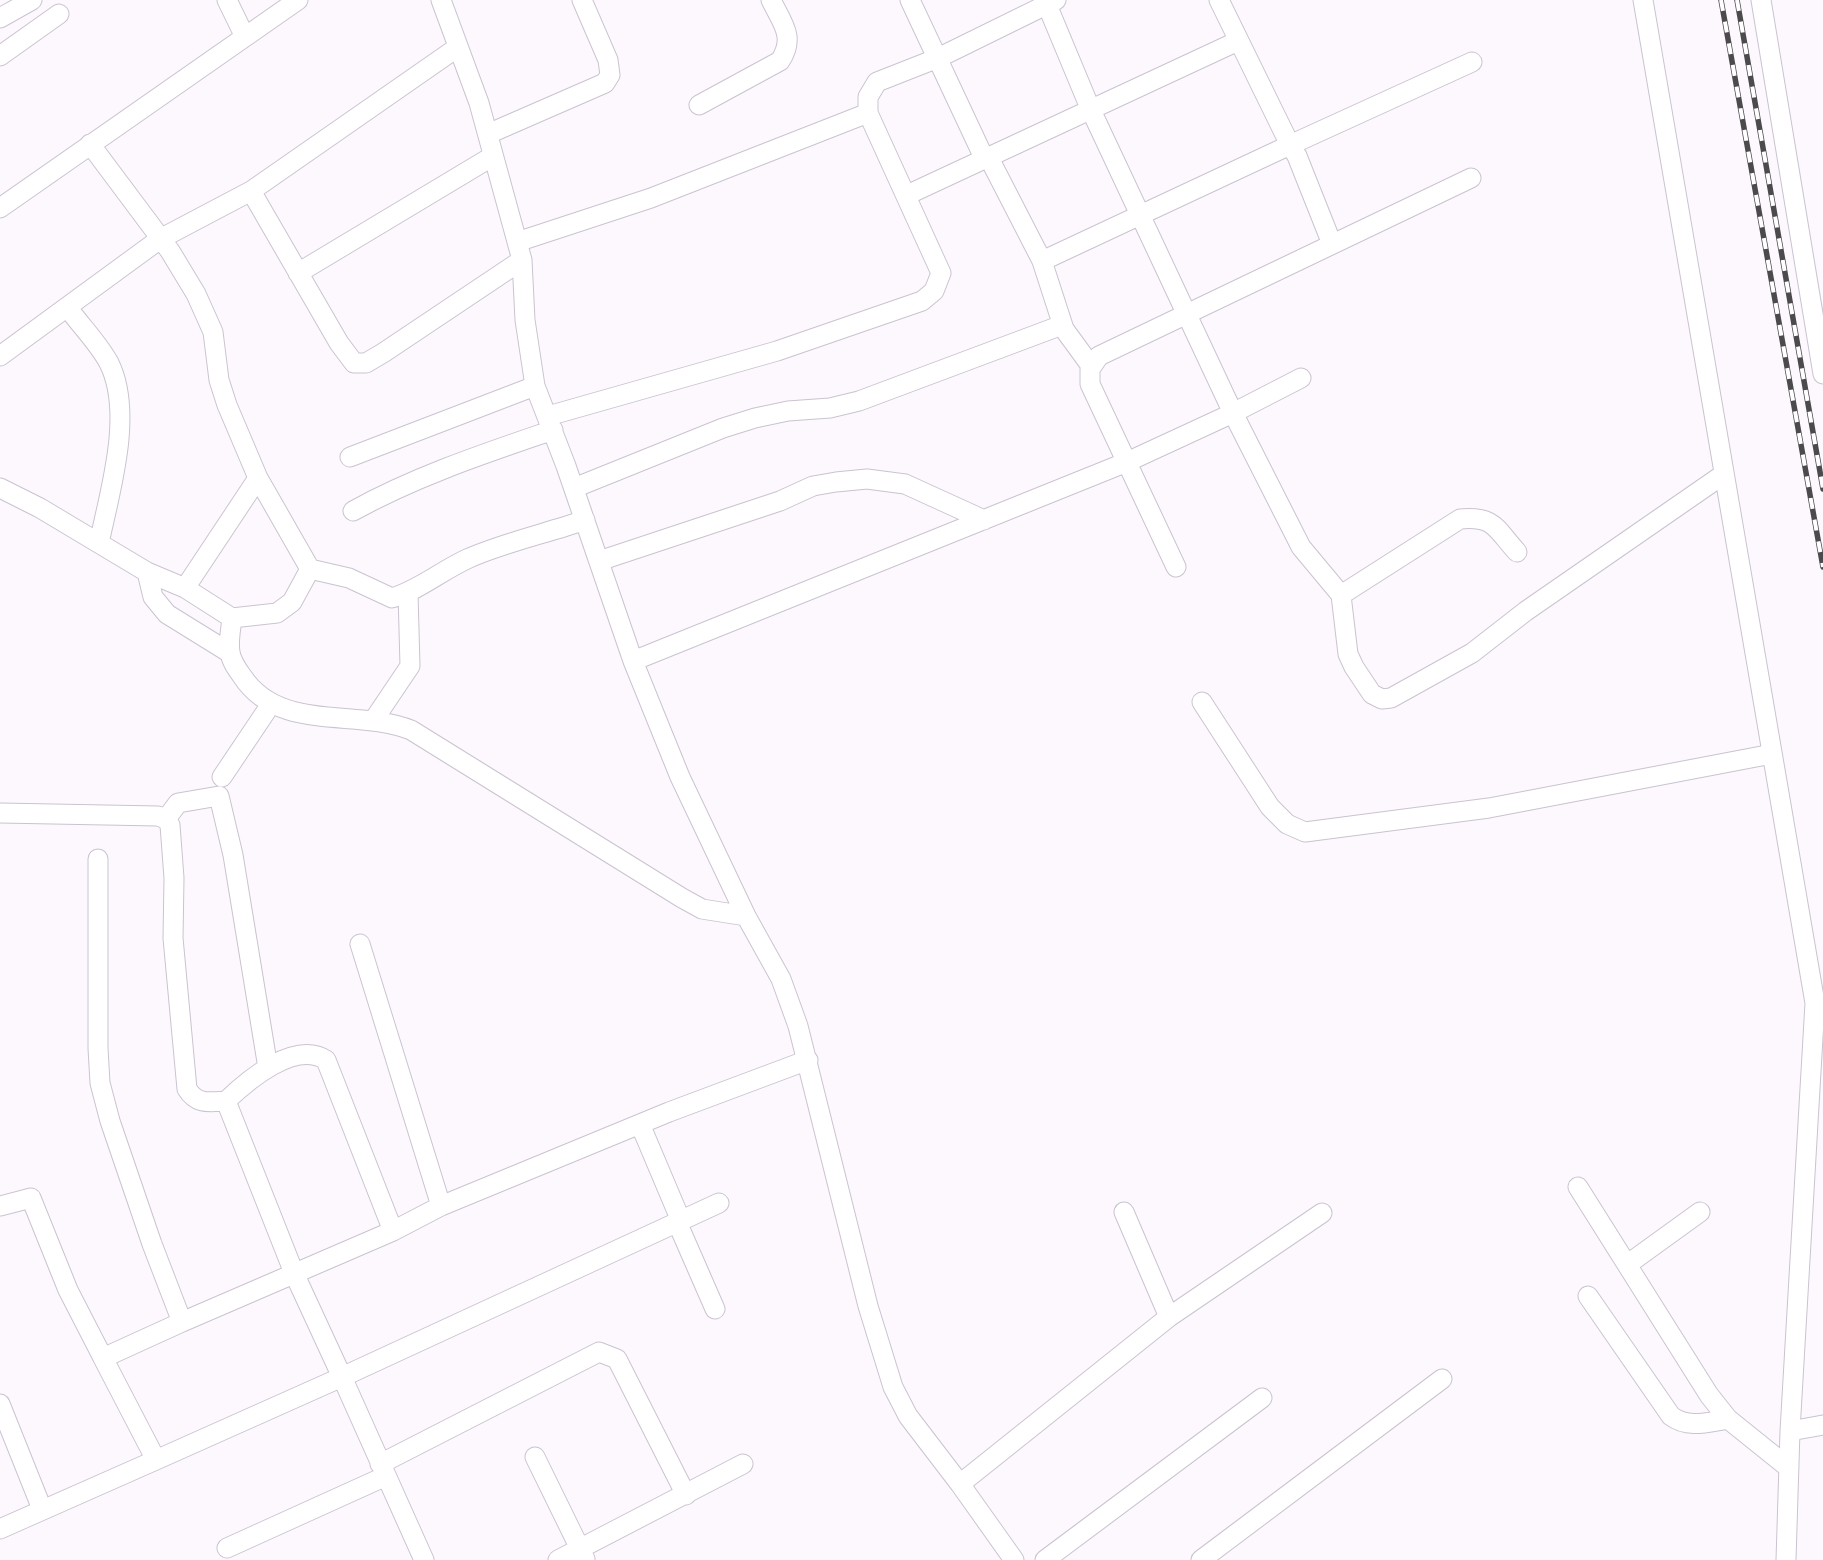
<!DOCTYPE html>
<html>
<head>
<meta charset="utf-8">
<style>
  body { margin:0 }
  canvas { display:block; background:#fcf8fe }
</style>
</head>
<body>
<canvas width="1823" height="1560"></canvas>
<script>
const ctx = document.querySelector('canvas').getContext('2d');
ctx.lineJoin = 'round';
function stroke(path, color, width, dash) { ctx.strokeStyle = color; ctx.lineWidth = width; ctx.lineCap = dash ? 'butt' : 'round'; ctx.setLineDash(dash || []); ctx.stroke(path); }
const minor = new Path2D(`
  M 227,0 L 245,37
  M 441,0 L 479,103 L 522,260 L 525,320 L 535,386 L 566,466 L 633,661 L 680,777 L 746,916 L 781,979 L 798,1026 L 868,1306 L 893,1387 L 908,1416 L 960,1484 L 1014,1560
  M 910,0 L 985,160
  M 1045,0 L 1090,108 L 1233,413 L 1301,547 L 1341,595 L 1348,654 L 1354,667 L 1372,694 L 1382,699 L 1391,698 L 1472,653 L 1526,611 L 1724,474
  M 1219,0 L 1290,145 L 1472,62
  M 1643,0 L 1815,1003 L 1790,1431 L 1786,1560
  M 1761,0 L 1823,374
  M 0,18 L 32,0
  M 0,56 L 59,14
  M 699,105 L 780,61 C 796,37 782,23 771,0
  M 488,134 L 605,83 L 610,75 L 608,60 L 582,0
  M 90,144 L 170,251 L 196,294 L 213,332 L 219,380 L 227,405 L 258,478 L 185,588
  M 989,158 L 1042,261 L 1064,329 L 1091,366
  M 251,191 L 339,343 L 354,363 L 366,363 L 383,353 L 522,260
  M 907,195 L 1238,41
  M 0,208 L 298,0
  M 517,242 L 651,198 L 868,113 L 868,97 L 877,82 L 938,58 L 1056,0
  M 1042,261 L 1290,145 L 1297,156 L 1332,244
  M 298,273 L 493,156
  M 68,308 C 81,326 99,344 109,363 C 134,413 110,491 99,543
  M 0,356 L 160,239 L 251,191 L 458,47
  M 548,416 L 777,351 L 922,301 L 934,291 L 941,273 L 868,113
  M 350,457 L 535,386
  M 0,488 L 40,508 L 147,572 L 185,588 L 232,618 C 231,629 228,641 230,652 C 231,661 237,669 242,676 C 279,733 356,708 411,730 L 682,898 L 702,909 L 746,916
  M 574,488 L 723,428 L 755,418 L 788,411 L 830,408 L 859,401 L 1054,328
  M 353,511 C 416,476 486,453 553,430
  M 599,561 L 780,501 L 813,486 L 836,482 L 867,479 L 905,484 L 984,520
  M 1176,567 L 1090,384 L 1090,369 L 1099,356 L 1471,178
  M 310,569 L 349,578 L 392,598 C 419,590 441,571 467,559 C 502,543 548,533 585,520
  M 147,572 L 153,597 L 167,614 L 230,653
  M 1341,595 L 1460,519 C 1495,516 1495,528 1517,552
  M 232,618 L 277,613 L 292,602 L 310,569 L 258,478
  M 633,661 L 1127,462 L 1233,413 L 1301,378
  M 1202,702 L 1270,807 L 1287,824 L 1305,832 L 1489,808 L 1772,754
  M 373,721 L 410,666 L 408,593
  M 222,777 L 271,704
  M 0,813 L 158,816 L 166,819 L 170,825 L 174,878 L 173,938 L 187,1089 C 197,1105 209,1102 226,1101 L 294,1273 L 342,1377 L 719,1203
  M 166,819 L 178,803 L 219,796 L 233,855 L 268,1068
  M 360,944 L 441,1206
  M 226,1101 C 248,1080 295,1040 326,1060 L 393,1231
  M 640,1124 L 681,1221
  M 1578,1187 L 1709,1395 L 1728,1419 L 1789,1468
  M 0,1206 L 31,1198 L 68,1290 L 103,1358
  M 1124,1212 L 1169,1317
  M 677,1222 L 715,1309
  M 1628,1264 L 1700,1212
  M 1588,1296 L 1671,1416 C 1689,1429 1708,1422 1728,1419
  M 182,1322 L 393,1231 L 441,1206 L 669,1112 L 808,1060
  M 0,1404 L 42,1509
  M 1790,1431 L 1823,1425
  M 535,1457 L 585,1559
  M 156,1460 L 342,1377 L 424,1560
  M 380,1464 L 599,1352 L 617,1359 L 686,1495
  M 960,1484 L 1169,1317 L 1322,1213
  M 0,1529 L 156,1460 L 103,1358 L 182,1322 L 152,1244 L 110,1121 L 100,1083 L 98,1048 L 98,859
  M 227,1548 L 386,1476
  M 558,1560 L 743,1464
  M 1045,1560 L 1262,1398
  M 1201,1560 L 1442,1379`);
stroke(minor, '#cbc3d0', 21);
stroke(minor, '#fff', 19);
const rail = new Path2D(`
  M 1721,0 L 1823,567
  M 1737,0 L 1823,489`);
stroke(rail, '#4d4a4e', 5.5);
stroke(rail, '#fff', 4, [11]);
</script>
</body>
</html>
